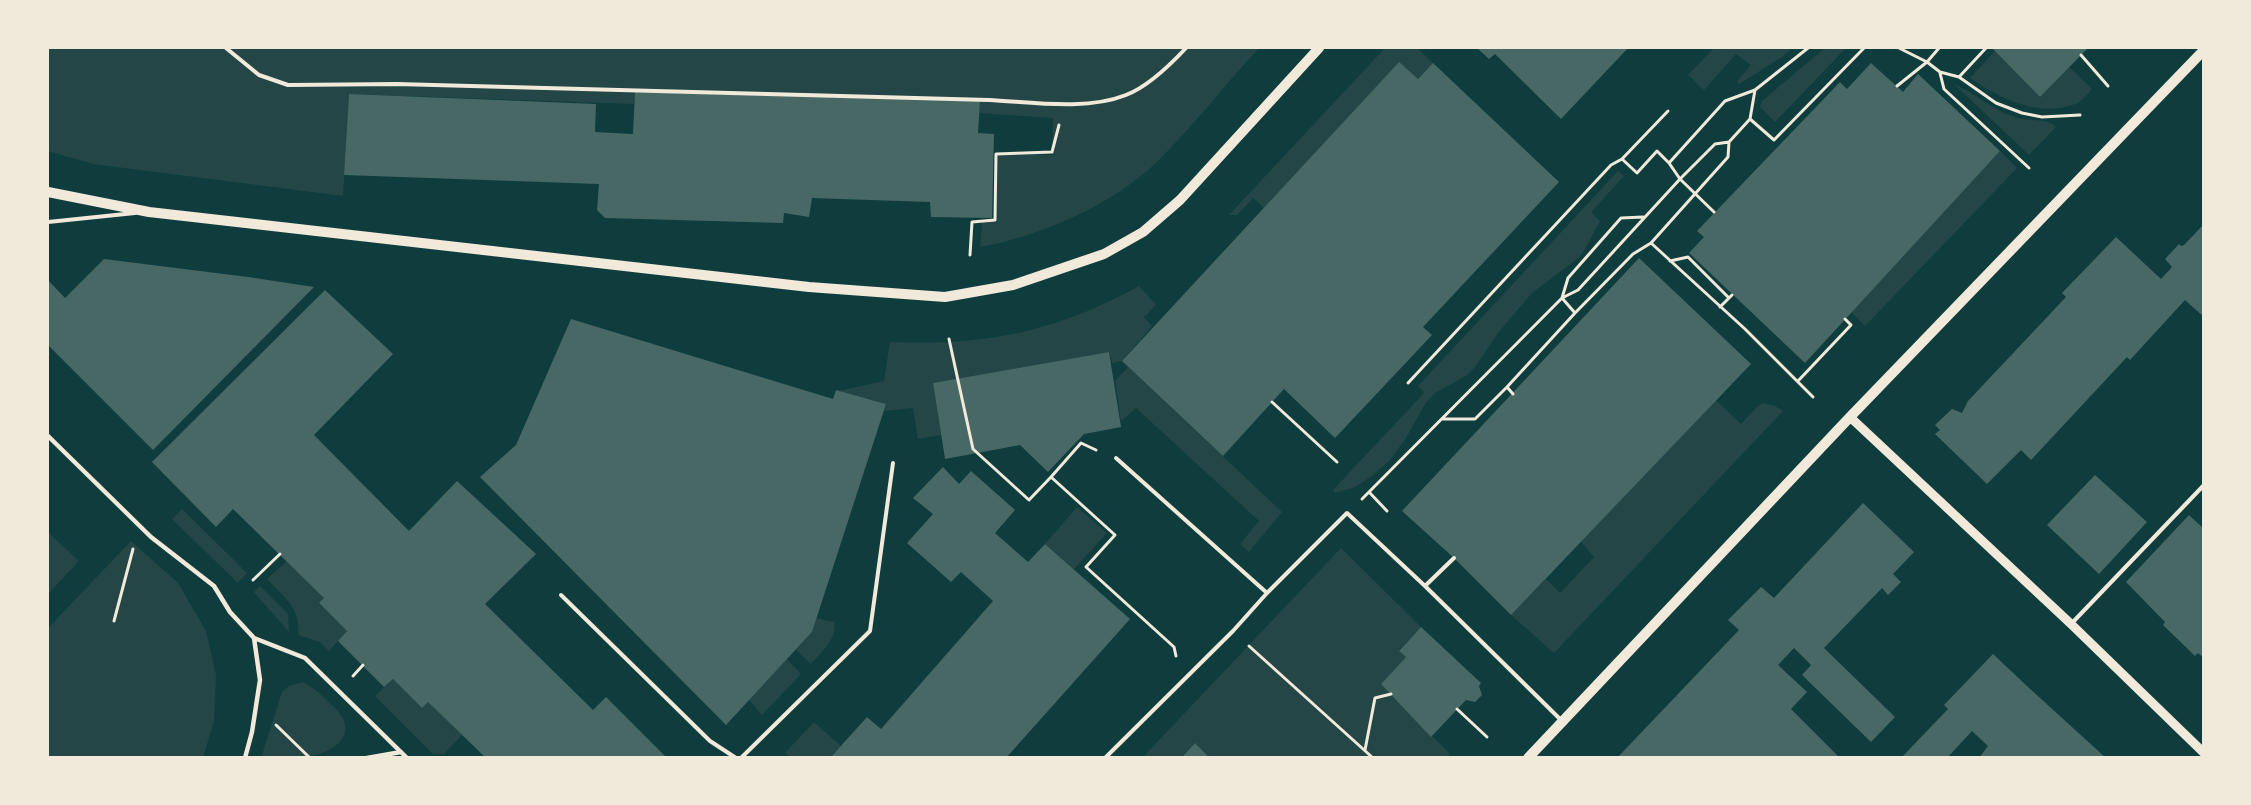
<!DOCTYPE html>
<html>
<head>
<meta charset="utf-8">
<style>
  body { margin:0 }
  #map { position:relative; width:2251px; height:805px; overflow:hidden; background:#0f3d3e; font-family:"Golos Text",sans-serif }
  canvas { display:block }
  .frame { position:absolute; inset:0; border:49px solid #f1e9da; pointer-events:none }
</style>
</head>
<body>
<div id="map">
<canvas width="2251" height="805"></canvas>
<div class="frame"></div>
</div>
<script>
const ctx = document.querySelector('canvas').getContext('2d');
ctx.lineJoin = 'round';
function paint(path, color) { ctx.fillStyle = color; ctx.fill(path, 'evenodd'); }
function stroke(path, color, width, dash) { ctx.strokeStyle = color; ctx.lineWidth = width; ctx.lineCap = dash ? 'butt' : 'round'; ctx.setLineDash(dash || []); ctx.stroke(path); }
paint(new Path2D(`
  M 48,48 L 1259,48 C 1225,85 1193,126 1157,162 C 1112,205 1041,236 980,247 L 982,222 L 994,220 L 996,154 L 1052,155 L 1053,118 L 979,113 L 980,101 L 635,92 L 634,104 L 349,94 L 343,196 L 93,164 L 48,151 Z
  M 1385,48 L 1417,48 L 1433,63 L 1418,79 L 1398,63 L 1264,208 L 1253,198 L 1237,215 L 1229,215 Z
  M 1714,48 L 1792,48 L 1782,57 L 1739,84 L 1737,81 L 1751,65 L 1736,54 L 1704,90 L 1688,75 Z
  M 1825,48 L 1846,48 L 1775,122 L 1760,107 L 1762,101 Z
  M 1995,51 L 2040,97 L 2069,67 L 2092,89 C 2088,93 2083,100 2078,103 C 2039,119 2002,99 1970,78 Z
  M 1954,84 C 1975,93 1992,110 2015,117 C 2028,122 2046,117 2056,127 L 2029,155 Z
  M 2000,151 L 2017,168 L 1865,326 L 1851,312 Z
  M 1618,171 L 1624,176 L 1591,212 L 1600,221 L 1584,251 L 1577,259 L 1532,293 L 1498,333 L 1475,367 L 1466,376 L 1435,393 L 1425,404 L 1406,438 L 1390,460 L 1372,476 L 1355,487 L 1335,493 L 1333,490 L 1424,393 L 1418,386 Z
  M 1139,286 L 1156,305 L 1144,317 L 1152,326 L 1122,361 L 1112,363 L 1109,352 L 933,383 L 941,435 L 918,439 L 913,408 L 884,411 L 886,404 L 839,391 L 884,381 L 890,342 C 986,346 1055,332 1139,286 Z
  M 1128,367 L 1282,512 L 1249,552 L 1240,544 L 1259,521 L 1136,408 L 1121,421 L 1115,381 Z
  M 1716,400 L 1741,424 L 1756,408 L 1763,403 L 1775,406 L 1783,411 L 1554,653 L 1511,615 L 1546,579 L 1560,593 L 1594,557 L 1581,542 Z
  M 1077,507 L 1107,533 L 1074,569 L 1045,544 Z
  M 182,509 L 247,573 L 238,583 L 172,519 Z
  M 48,532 L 79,561 L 48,594 Z
  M 131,541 L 178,583 L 206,631 L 216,675 L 214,721 L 203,757 L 48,757 L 48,628 Z
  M 1341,548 L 1421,627 L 1399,650 L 1406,657 L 1381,684 L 1450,754 L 1447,757 L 1210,757 L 1195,743 L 1181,757 L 1142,758 Z
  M 287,561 L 324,598 L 319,604 L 347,631 L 329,651 L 320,642 L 298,635 C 302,609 283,596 267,579 Z
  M 260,586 L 288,614 L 289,632 L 254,592 Z
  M 816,618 L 834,622 C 838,639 821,652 811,664 L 796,650 L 812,632 Z
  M 787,659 L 801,674 L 762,715 L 749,700 Z
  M 393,679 L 422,708 L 428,702 L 462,735 L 444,754 L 433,754 L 375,696 Z
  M 303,682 C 315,688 324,698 333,706 C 363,734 333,754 304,757 C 290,759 275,757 261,758 L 282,692 L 289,686 Z
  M 814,722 L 841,746 L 830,757 L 790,757 L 785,753 Z`), '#244646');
paint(new Path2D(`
  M 1477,48 L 1628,48 L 1561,119 L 1495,54 L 1489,59 Z
  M 1992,48 L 2088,48 L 2040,97 Z
  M 1399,62 L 1418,79 L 1433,63 L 1559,182 L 1423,327 L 1432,335 L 1335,438 L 1284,389 L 1223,456 L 1122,361 Z
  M 1871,63 L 1903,92 L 1918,74 L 2000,151 L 1805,363 L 1689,253 L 1704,237 L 1697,231 L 1840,82 L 1847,89 Z
  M 635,92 L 980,101 L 978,133 L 994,134 L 992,218 L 931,217 L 930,202 L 812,198 L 809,217 L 784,213 L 783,223 L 605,218 L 597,210 L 599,184 L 344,175 L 349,94 L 596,104 L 595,132 L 633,134 Z
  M 2204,224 L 2204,317 L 2185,300 L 2130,360 L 2127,357 L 2031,460 L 2021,450 L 1987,484 L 1935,434 L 1940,430 L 1935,425 L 1952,409 L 1962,413 L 1968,401 L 2066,297 L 2062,293 L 2116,237 L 2161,279 L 2172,267 L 2165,259 L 2179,244 L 2181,246 L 2184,245 Z
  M 1639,258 L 1751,364 L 1511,615 L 1454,558 L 1402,511 Z
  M 104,259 L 248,277 L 314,287 L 153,450 L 48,345 L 48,280 L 65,298 Z
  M 325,290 L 393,354 L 314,435 L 409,531 L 457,481 L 536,554 L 485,604 L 593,710 L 606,697 L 667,758 L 486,758 L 428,702 L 422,708 L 393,679 L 384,687 L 338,641 L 347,631 L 319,603 L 324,598 L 233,509 L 216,527 L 152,462 Z
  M 571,319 L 833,399 L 836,390 L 886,404 L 812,632 L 726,725 L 480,477 L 516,445 Z
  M 1109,352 L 1121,427 L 1084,434 L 1048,472 L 1020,445 L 945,459 L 933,383 Z
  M 943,467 L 959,484 L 971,471 L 1015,510 L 995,533 L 1028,562 L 1045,544 L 1130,619 L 1006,758 L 830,758 L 867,717 L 881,729 L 993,601 L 961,572 L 951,582 L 907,543 L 933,514 L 913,498 Z
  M 2095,475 L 2147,522 L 2099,574 L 2047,525 Z
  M 1863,503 L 1914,552 L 1893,574 L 1901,582 L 1888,595 L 1882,588 L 1824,648 L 1895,717 L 1871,742 L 1802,675 L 1811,665 L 1794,648 L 1778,665 L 1807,692 L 1791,709 L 1840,758 L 1617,758 L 1739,630 L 1728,620 L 1761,587 L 1774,598 Z
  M 2189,515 L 2204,529 L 2204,658 L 2198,653 L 2195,656 L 2163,625 L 2165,622 L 2126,582 Z
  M 1421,627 L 1481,683 L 1479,686 L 1482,695 L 1475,702 L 1466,700 L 1431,737 L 1381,684 L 1406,657 L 1399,651 Z
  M 1993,654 L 2028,687 L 2106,758 L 1979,758 L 1988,746 L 1972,731 L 1947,758 L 1901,758 L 1948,709 L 1944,705 Z
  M 1195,743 L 1210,758 L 1181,758 Z`), '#486865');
stroke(new Path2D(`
  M 1899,48 L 1927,62 L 1940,72 L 1959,77 L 1996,103 L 2022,113 L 2042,117 L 2080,115
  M 2081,55 L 2108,86
  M 1940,73 L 1944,89 L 2029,168
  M 1959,77 L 1986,48
  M 1897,86 L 1927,62 L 1939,48
  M 1750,119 L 1774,140 L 1864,48
  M 1622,159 L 1637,173 L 1657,151 L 1669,163
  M 1714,212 L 1680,179 L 1715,144 L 1729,142
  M 1651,243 L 1745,329 L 1813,397
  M 970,255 L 972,222 L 995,220 L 996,154 L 1052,152 L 1059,125
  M 1670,261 L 1688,257 L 1729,298
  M 1720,307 L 1732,295
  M 1575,313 L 1633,254 L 1651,243 L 1728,157 L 1729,142 L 1750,119 L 1755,90
  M 949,339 L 973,449 L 1029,500 L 1051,477 L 1115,535 L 1086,567 L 1174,647 L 1176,656
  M 1798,381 L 1851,325 L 1845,319
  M 1408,383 L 1611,165 L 1622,159 L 1668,111
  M 1507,387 L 1575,313 L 1562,298 L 1568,278 L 1621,218 L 1643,217
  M 1272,402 L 1337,462
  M 1443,419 L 1475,419 L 1507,387 L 1513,394
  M 1051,477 L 1081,443 L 1096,450
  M 1369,492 L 1387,511
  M 1362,499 L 1562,298 L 1578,290 L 1680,179 L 1669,163 L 1725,101 L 1755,90 L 1808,48
  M 253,580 L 280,554
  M 114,621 L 133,549
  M 1249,646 L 1373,758
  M 353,676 L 363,665
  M 1457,709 L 1487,737
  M 276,725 L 310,758
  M 1365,750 L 1375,698 L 1391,694`), '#f1e9da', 3);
stroke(new Path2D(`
  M 226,48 L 259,75 L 288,85 L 397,84 L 989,100 C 1031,102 1086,111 1126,95 C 1147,87 1172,63 1186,48
  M 48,222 L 135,213
  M 1116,458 L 1267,593
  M 1425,586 L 1454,558
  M 561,595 L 710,741 L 736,758
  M 2072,623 L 2204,485
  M 741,758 L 870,631 L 893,463
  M 1105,758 L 1233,631 L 1267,593 L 1347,513 L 1425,586 L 1561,720`), '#f1e9da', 4);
stroke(new Path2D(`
  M 48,436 L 151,537 L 214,586 L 230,612 L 254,638 L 305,658 L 407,758
  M 245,758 L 252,732 L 260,680 L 254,638
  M 367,758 L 401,752`), '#f1e9da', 4.5);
stroke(new Path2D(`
  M 1850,417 L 2071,624 L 2204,753`), '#f1e9da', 9);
stroke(new Path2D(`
  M 48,192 L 149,212 L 809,287 L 945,297 L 1013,285 L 1104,254 L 1143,232 L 1180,200 L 1319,48
  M 1528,758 L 1850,417 L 2204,50`), '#f1e9da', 10);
</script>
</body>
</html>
